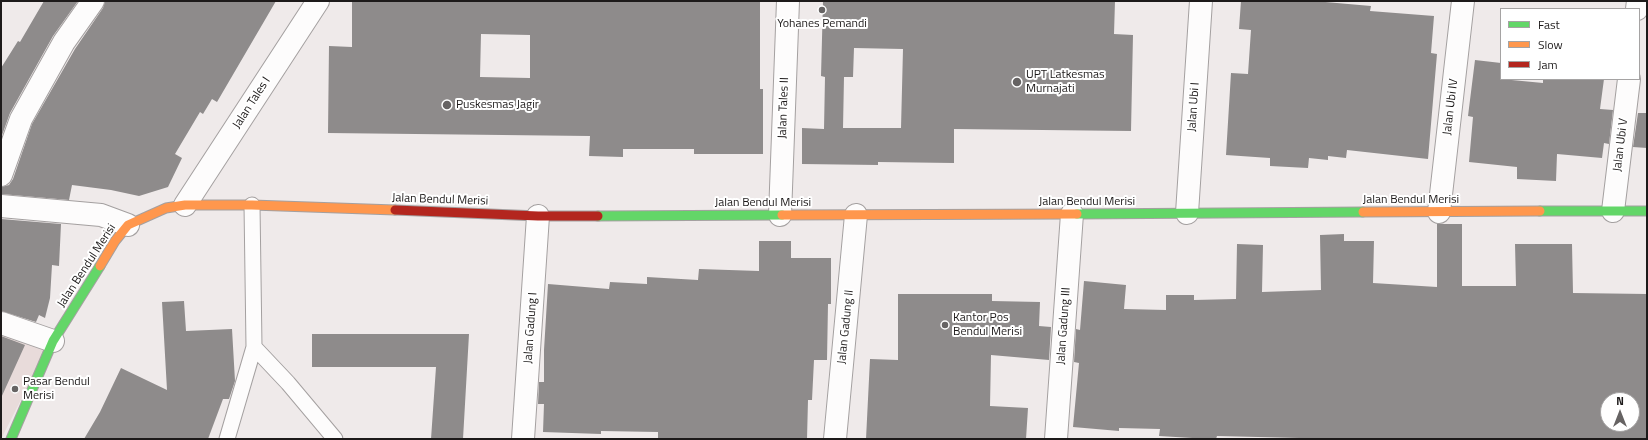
<!DOCTYPE html>
<html>
<head>
<meta charset="utf-8">
<style>
  body { margin:0 }
  #map { position:relative; width:1648px; height:440px; overflow:hidden; background:#efeaea; font-family:"Titillium Web",sans-serif }
  canvas { display:block }
  .frame { position:absolute; inset:0; border:2px solid #1d1a1a; pointer-events:none }
  .legend { position:absolute; left:1500px; top:8px; width:140px; height:72px; box-sizing:border-box; background:#fff; border:1px solid #a5a3a3; margin:0; padding:5px 7px; list-style:none; font-size:12px; color:#1d1a1a }
  .legend li { display:flex; align-items:center; gap:8px; height:20px }
  .legend b { width:20px; border:1px solid #a5a3a3 }
  .north { position:absolute; left:1600px; top:392px; width:40px; height:40px; box-sizing:border-box; background:#fff; border:1px solid #a5a3a3; border-radius:50%; rotate:0deg; font-size:11px; font-weight:700; line-height:16px; text-align:center; color:#1d1a1a }
  .north::after { content:''; display:block; margin:auto; width:14px; height:18px; background:#666363; clip-path:polygon(50% 0,100% 100%,50% 72%,0 100%) }
</style>
</head>
<body>
<div id="map">
<canvas width="1648" height="440"></canvas>
<div class="frame"></div>
<ul class="legend">
<li><b style="height:5px;background:#63d668"></b>Fast</li>
<li><b style="height:5px;background:#ff974d"></b>Slow</li>
<li><b style="height:5px;background:#b3261e"></b>Jam</li>
</ul>
<div class="north">N</div>
</div>
<script>
const ctx = document.querySelector('canvas').getContext('2d');
ctx.lineJoin = 'round';
function paint(path, color) { ctx.fillStyle = color; ctx.fill(path, 'evenodd'); }
function stroke(path, color, width, dash) { ctx.strokeStyle = color; ctx.lineWidth = width; ctx.lineCap = dash ? 'butt' : 'round'; ctx.setLineDash(dash || []); ctx.stroke(path); }
function write(font, color, halo, rows, align = 'center') {
  ctx.font = font + ' "Titillium Web",sans-serif'; ctx.lineWidth = 4; ctx.setLineDash([]); ctx.textBaseline = 'middle'; ctx.strokeStyle = halo; ctx.fillStyle = color; for (const [text, x, y, turn = 0] of rows) {
    ctx.save(); ctx.translate(x, y); ctx.rotate((+turn || 0) * Math.PI / 180); ctx.textAlign = isNaN(turn) ? turn : align; if (halo) ctx.strokeText(text, 0, 0); ctx.fillText(text, 0, 0); ctx.restore();
  }
}
paint(new Path2D(`
  M 1,321 L 50,343 L 1,439 Z`), '#e8dbda');
paint(new Path2D(`
  M 44,1 L 78,1 L 53,36 L 10,113 L 1,138 L 1,68 L 18,41 L 20,42 Z
  M 105,1 L 276,1 L 217,102 L 212,99 L 203,114 L 200,112 L 175,154 L 182,158 L 168,187 L 139,196 L 111,190 L 72,185 L 69,200 L 1,194 L 1,187 L 9,185 L 13,179 L 32,124 L 75,49 L 103,8 Z
  M 352,1 L 760,1 L 760,89 L 763,89 L 763,154 L 694,154 L 694,149 L 623,149 L 623,157 L 589,156 L 590,136 L 328,133 L 329,46 L 352,47 ZM 481,34 L 530,35 L 530,78 L 480,77 Z
  M 823,1 L 1115,1 L 1114,34 L 1133,35 L 1131,131 L 954,129 L 954,163 L 878,162 L 878,165 L 802,164 L 802,128 L 824,129 L 825,77 L 821,76 ZM 854,48 L 903,49 L 901,128 L 843,128 L 844,77 L 853,77 Z
  M 1241,1 L 1314,1 L 1371,6 L 1370,11 L 1434,16 L 1431,53 L 1437,54 L 1428,159 L 1347,150 L 1346,158 L 1328,156 L 1328,160 L 1309,158 L 1308,168 L 1270,166 L 1270,158 L 1226,155 L 1231,73 L 1248,74 L 1251,30 L 1239,29 Z
  M 1475,60 L 1501,63 L 1501,79 L 1543,83 L 1543,79 L 1604,79 L 1600,109 L 1613,110 L 1609,144 L 1604,143 L 1602,158 L 1557,154 L 1556,181 L 1517,179 L 1517,167 L 1469,162 L 1473,117 L 1468,116 Z
  M 1638,113 L 1647,113 L 1647,148 L 1633,147 Z
  M 1,219 L 61,224 L 59,266 L 52,265 L 50,298 L 45,318 L 39,315 L 36,322 L 1,311 Z
  M 1437,224 L 1462,224 L 1462,286 L 1516,286 L 1515,244 L 1572,244 L 1573,293 L 1647,294 L 1647,439 L 1340,439 L 1217,436 L 1216,439 L 1209,439 L 1159,436 L 1160,429 L 1119,428 L 1119,431 L 1073,427 L 1079,363 L 1074,362 L 1076,329 L 1080,330 L 1084,281 L 1126,285 L 1124,309 L 1166,310 L 1166,295 L 1194,295 L 1194,300 L 1236,299 L 1237,244 L 1263,245 L 1262,292 L 1321,290 L 1320,235 L 1344,234 L 1344,241 L 1374,241 L 1373,283 L 1437,287 ZM 1608,400 L 1632,400 L 1632,424 L 1608,424 Z
  M 759,241 L 791,241 L 791,258 L 831,258 L 831,304 L 828,304 L 827,360 L 814,360 L 812,400 L 808,400 L 807,439 L 658,439 L 658,432 L 601,431 L 601,434 L 543,432 L 544,404 L 538,404 L 539,382 L 544,382 L 544,350 L 548,284 L 609,289 L 610,282 L 647,284 L 647,277 L 698,280 L 699,269 L 759,271 Z
  M 898,294 L 992,294 L 992,301 L 1040,302 L 1039,326 L 1051,327 L 1049,360 L 991,355 L 990,406 L 1028,408 L 1026,439 L 866,439 L 870,359 L 898,360 Z
  M 184,301 L 186,331 L 232,329 L 235,381 L 229,399 L 223,399 L 208,439 L 84,439 L 100,412 L 121,368 L 167,390 L 162,302 Z
  M 312,334 L 469,334 L 463,439 L 431,439 L 436,367 L 312,367 Z
  M 1,336 L 25,345 L 1,398 Z`), '#8e8b8b');
const lane = new Path2D(`
  M 252,205 L 254,347 L 288,383 L 335,439
  M 227,439 L 254,347`);
const street = new Path2D(`
  M 1637,9 L 1638,1
  M 1,175 L 21,119 L 64,42 L 93,1
  M 185,205 L 318,1
  M 1,206 L 101,215 L 128,225
  M 1613,211 L 1629,79
  M 1439,212 L 1463,1
  M 1187,213 L 1201,1
  M 780,215 L 788,1
  M 1,323 L 53,341
  M 523,439 L 538,216
  M 835,439 L 856,215
  M 1056,439 L 1072,214`);
const fast = new Path2D(`
  M 1540,211 L 1647,211
  M 1077,214 L 1363,212
  M 598,216 L 782,215
  M 11,439 L 53,341 L 100,266`);
const slow = new Path2D(`
  M 1363,212 L 1540,211
  M 782,215 L 1077,214
  M 100,266 L 115,241 L 128,225 L 166,208 L 185,205 L 252,205 L 395,210`);
const jam = new Path2D(`
  M 395,210 L 538,216 L 598,216`);
stroke(lane, '#a4a0a0', 17);
stroke(street, '#a4a0a0', 24);
stroke(fast, '#a4a0a0', 11);
stroke(slow, '#a4a0a0', 11);
stroke(jam, '#a4a0a0', 11);
stroke(lane, '#fdfcfc', 15);
stroke(street, '#fdfcfc', 22);
stroke(fast, '#63d668', 9);
stroke(slow, '#ff974d', 9);
stroke(jam, '#b3261e', 9);
for (const [x, y, r, color] of [
  [822,10,4,"#666363"],
  [1017,82,5,"#666363"],
  [447,105,5,"#666363"],
  [945,325,4,"#666363"],
  [15,389,4,"#666363"]
]) { const dot = new Path2D(); dot.arc(x, y, r, 0, 2 * Math.PI); ctx.fillStyle = color; ctx.fill(dot); stroke(dot, '#fff', 1.5); }
write('12px', '#1d1a1a', '#fff', [
  ["Yohanes Pemandi",822,24,"center"],
  ["UPT Latkesmas",1026,75],
  ["Murnajati",1026,89],
  ["Puskesmas Jagir",456,105],
  ["Kantor Pos",953,318],
  ["Bendul Merisi",953,332],
  ["Pasar Bendul",23,382],
  ["Merisi",23,396]
], 'left');
write('12px', '#1d1a1a', '#fff', [
  ["Jalan Tales I",252,103,-57],
  ["Jalan Ubi I",1194,107,-86],
  ["Jalan Ubi IV",1451,107,-83],
  ["Jalan Tales II",784,108,-88],
  ["Jalan Ubi V",1621,145,-83],
  ["Jalan Bendul Merisi",440,200,2],
  ["Jalan Bendul Merisi",1411,200],
  ["Jalan Bendul Merisi",1087,202],
  ["Jalan Bendul Merisi",763,203],
  ["Jalan Bendul Merisi",87,266,-57],
  ["Jalan Gadung III",1064,326,-86],
  ["Jalan Gadung II",846,327,-84],
  ["Jalan Gadung I",531,328,-86]
]);
</script>
</body>
</html>
